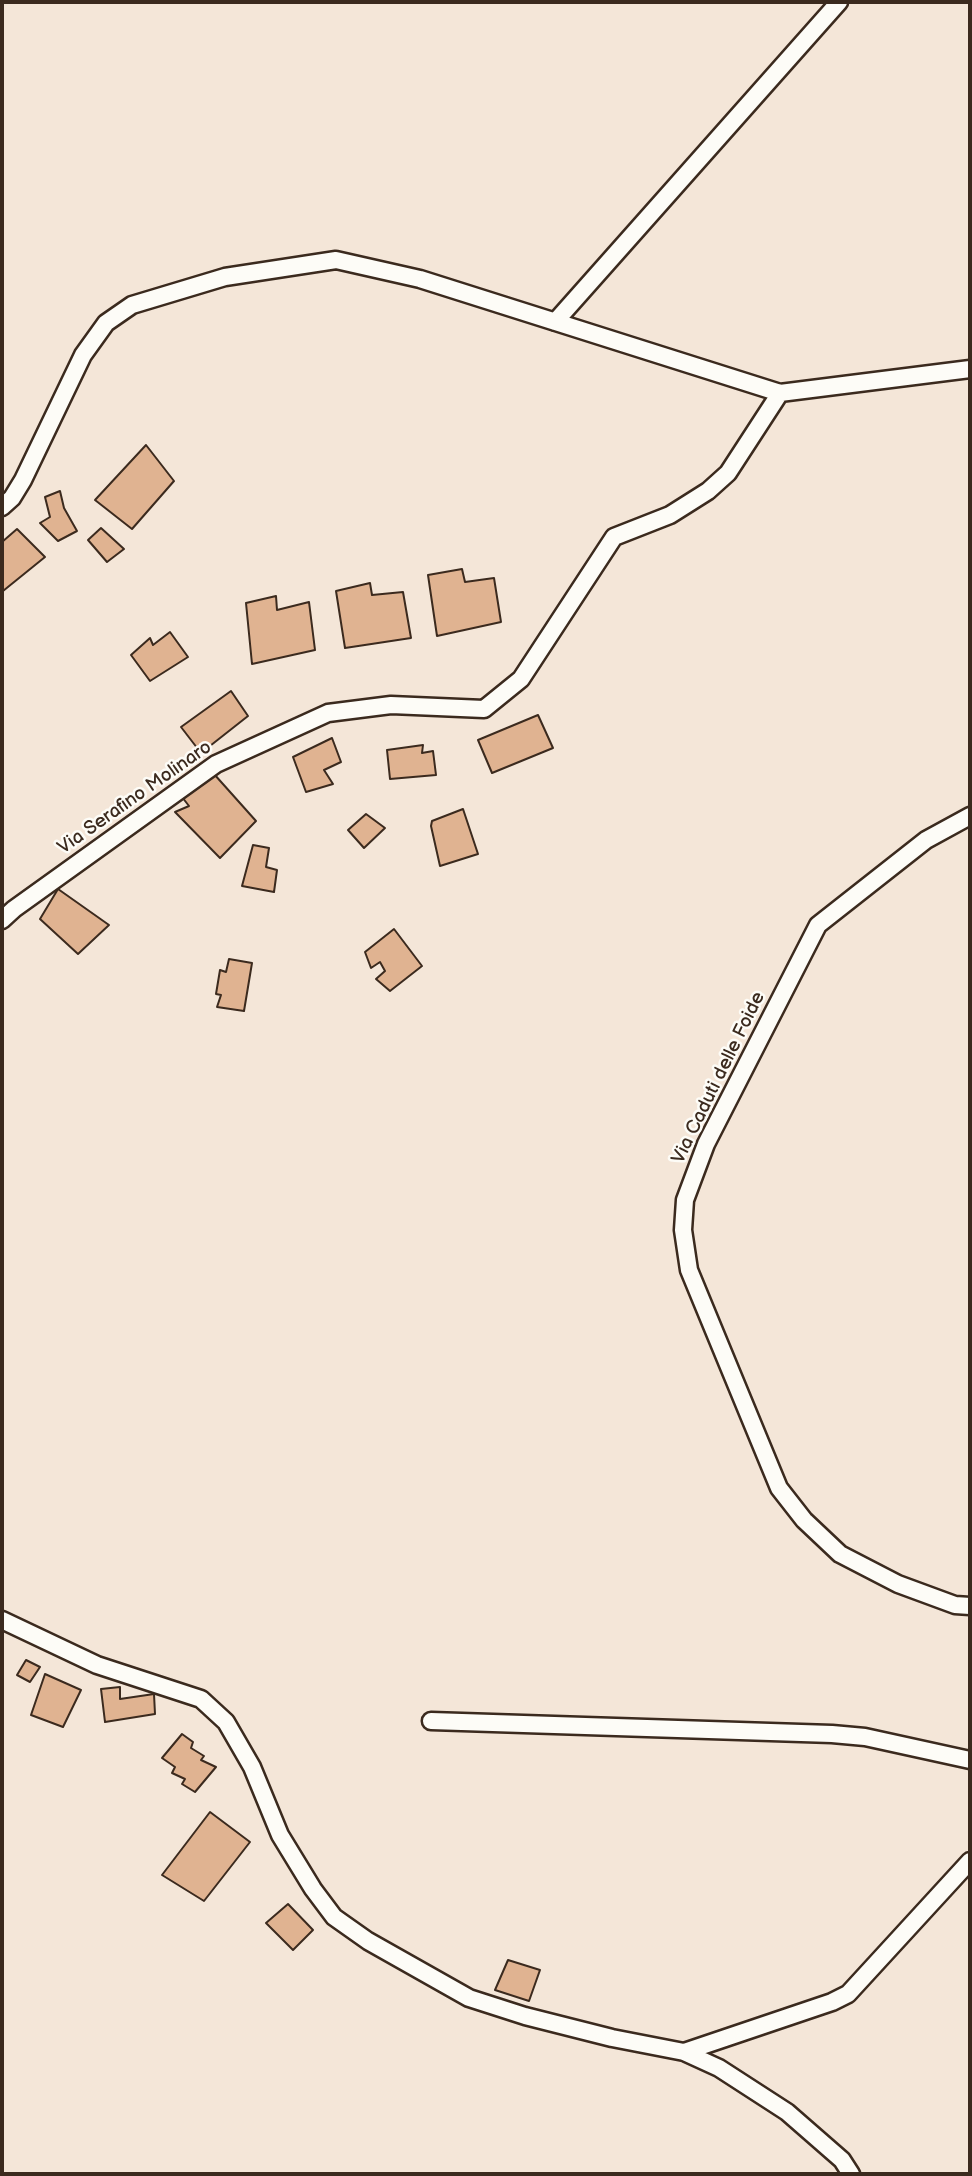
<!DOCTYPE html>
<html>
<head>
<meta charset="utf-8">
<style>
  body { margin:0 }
  #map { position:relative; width:972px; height:2176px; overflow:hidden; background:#f4e6d8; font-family:"Balsamiq Sans",sans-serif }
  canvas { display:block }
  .frame { position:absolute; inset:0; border:4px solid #3b2a1e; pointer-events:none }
</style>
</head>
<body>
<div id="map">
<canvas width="972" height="2176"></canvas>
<div class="frame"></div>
</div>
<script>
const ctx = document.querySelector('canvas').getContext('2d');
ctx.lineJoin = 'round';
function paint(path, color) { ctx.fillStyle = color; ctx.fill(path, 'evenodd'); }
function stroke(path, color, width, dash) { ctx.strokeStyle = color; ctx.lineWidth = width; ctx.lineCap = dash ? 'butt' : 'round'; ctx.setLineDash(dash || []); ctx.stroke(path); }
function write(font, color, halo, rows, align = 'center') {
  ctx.font = font + ' "Balsamiq Sans",sans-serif'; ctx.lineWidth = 5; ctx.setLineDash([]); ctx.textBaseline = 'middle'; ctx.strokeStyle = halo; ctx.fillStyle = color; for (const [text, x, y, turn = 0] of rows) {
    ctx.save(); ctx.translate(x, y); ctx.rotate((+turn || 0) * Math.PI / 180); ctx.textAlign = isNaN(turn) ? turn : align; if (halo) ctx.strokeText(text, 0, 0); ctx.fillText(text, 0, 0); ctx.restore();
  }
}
const building = new Path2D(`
  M 146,445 L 174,481 L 132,529 L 95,500 Z
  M 60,491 L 64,508 L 77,531 L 58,541 L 40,523 L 50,517 L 45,497 Z
  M 101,528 L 124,549 L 107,562 L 88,540 Z
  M 17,529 L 45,557 L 3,591 L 2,542 Z
  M 462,569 L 465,582 L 494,578 L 501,622 L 437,636 L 428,575 Z
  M 370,583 L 372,595 L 403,592 L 411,638 L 345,648 L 336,591 Z
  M 276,596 L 277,610 L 309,602 L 315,650 L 252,664 L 246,603 Z
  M 170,632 L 188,657 L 150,681 L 131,655 L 150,638 L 153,645 Z
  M 231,691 L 248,716 L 201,753 L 181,727 Z
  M 538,715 L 553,748 L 492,773 L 478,740 Z
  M 332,738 L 341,762 L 324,770 L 333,784 L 306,792 L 293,757 Z
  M 423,745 L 422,753 L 433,751 L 436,775 L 390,779 L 387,750 Z
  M 214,774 L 256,821 L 220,858 L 175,812 L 189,806 L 182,797 Z
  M 463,809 L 478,854 L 440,866 L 431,826 L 432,821 Z
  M 366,814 L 385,828 L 364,848 L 348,830 Z
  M 253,845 L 269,848 L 266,867 L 277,870 L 274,892 L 242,886 Z
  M 58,889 L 109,925 L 78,954 L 40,919 Z
  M 394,929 L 422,966 L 390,991 L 376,979 L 385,971 L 380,962 L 371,968 L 365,952 Z
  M 229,959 L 252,963 L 244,1011 L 217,1007 L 221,995 L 216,994 L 220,970 L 226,972 Z
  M 26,1660 L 40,1667 L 30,1682 L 17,1675 Z
  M 45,1674 L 81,1690 L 63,1727 L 31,1715 Z
  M 120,1687 L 120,1699 L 154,1694 L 155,1714 L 105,1722 L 101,1689 Z
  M 182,1734 L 193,1742 L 191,1748 L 204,1756 L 201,1760 L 216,1767 L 195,1792 L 182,1784 L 185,1779 L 172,1773 L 175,1767 L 162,1758 Z
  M 210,1812 L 250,1842 L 204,1901 L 162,1875 Z
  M 288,1904 L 313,1930 L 293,1950 L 266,1923 Z
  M 508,1960 L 540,1970 L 529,2001 L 495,1990 Z`);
paint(building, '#e0b391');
stroke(building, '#3b2a1e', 2);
const minor = new Path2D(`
  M 555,322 L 839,2
  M 2,507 L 12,498 L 23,480 L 83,355 L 106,323 L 132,305 L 225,277 L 336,260 L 420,279 L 780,393 L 970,369
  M 970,816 L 926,840 L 818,925 L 706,1144 L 685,1200 L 683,1230 L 689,1270 L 779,1488 L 804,1520 L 840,1554 L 898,1584 L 955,1605 L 970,1606
  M 2,920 L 14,909 L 216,764 L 328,713 L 391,705 L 484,709 L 521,679 L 614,537 L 670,515 L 708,491 L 728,473 L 780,393
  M 2,1620 L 97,1665 L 201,1699 L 226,1722 L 252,1767 L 280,1835 L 313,1889 L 334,1917 L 368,1941 L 469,1998 L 525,2016 L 612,2038 L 684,2052 L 719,2068 L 787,2112 L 842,2160 L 851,2174
  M 431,1721 L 832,1734 L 865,1737 L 970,1760
  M 684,2052 L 832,2002 L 848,1994 L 970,1861`);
stroke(minor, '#3b2a1e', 21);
stroke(minor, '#fdfcf7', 16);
write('19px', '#3b2a1e', '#fdfcf7', [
  ["Via Serafino Molinaro",135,798,-35],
  ["Via Caduti delle Foide",719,1078,-64]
]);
</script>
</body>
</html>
